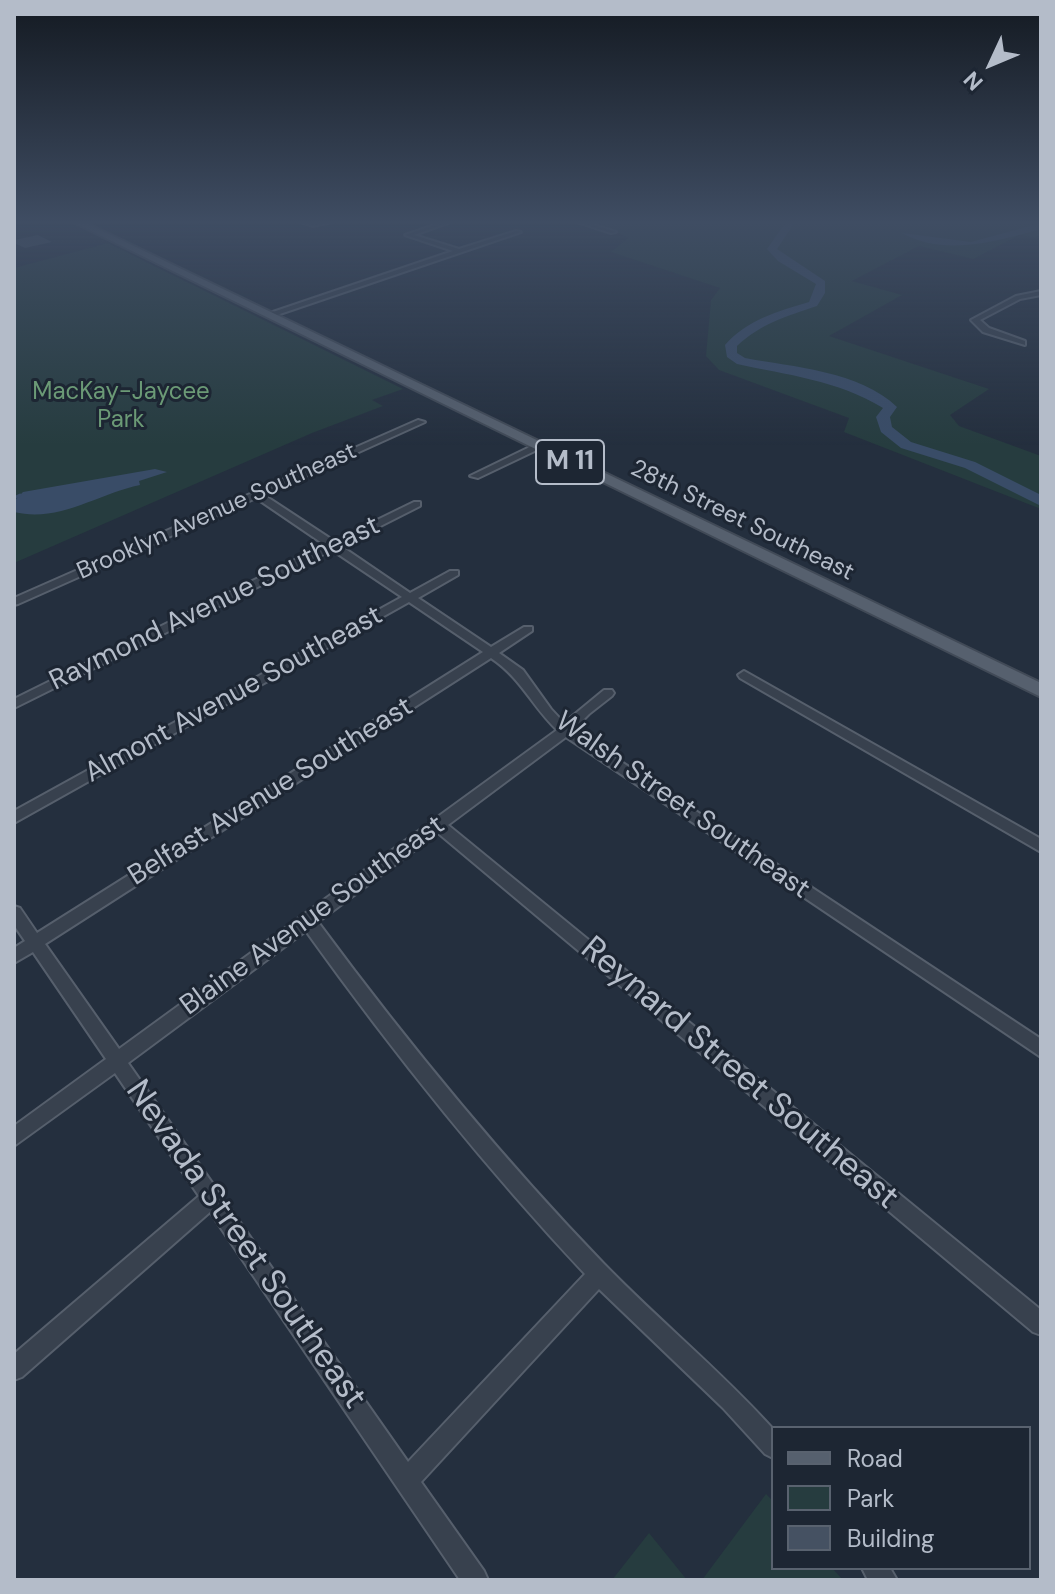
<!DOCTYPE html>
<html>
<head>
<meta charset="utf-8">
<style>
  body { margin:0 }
  #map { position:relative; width:1055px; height:1594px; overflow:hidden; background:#242f3e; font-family:"DM Sans",sans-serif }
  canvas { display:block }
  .frame { position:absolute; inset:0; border:16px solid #b4bcc9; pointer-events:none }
  .legend { position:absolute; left:771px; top:1426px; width:260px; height:144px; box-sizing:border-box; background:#1d2633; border:2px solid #59626f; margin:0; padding:10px 14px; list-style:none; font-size:24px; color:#b4bcc9 }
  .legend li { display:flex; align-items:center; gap:16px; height:40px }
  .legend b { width:40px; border:2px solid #59626f }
  .north { position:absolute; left:951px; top:24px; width:80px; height:80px; -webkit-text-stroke:6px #1d2633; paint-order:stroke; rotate:226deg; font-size:22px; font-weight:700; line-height:32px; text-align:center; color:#b4bcc9 }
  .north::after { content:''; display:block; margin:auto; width:28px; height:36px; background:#b4bcc9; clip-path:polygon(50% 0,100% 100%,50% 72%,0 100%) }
</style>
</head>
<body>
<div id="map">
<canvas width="1055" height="1594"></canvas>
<div class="frame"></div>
<ul class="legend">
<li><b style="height:10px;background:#56606e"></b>Road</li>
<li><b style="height:22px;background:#263c3f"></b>Park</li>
<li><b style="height:22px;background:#455162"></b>Building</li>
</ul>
<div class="north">N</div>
</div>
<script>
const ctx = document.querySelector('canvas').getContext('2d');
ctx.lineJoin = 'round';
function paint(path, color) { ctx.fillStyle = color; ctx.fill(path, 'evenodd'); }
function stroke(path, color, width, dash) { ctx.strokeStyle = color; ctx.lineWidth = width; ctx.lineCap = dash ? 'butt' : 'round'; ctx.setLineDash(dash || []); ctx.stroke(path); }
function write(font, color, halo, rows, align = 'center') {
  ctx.font = font + ' "DM Sans",sans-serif'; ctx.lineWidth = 6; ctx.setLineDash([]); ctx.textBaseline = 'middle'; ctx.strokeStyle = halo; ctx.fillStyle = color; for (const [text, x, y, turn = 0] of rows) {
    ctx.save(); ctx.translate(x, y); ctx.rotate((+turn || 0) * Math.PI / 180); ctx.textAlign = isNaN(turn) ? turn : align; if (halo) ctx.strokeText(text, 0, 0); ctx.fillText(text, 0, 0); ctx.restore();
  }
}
paint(new Path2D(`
  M 607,222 L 1041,222 L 1041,235 L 1035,238 L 1020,235 L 973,259 L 919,246 L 852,281 L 902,295 L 829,336 L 989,389 L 950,415 L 959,426 L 1041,456 L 1041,509 L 844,432 L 849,418 L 719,370 L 706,356 L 711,300 L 720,288 L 611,252 L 628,238 L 600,224 Z
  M 108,243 L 403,389 L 372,400 L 383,406 L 312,433 L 14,563 L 14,268 Z
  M 766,1494 L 773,1501 L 773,1568 L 832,1568 L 843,1580 L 702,1580 Z
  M 649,1533 L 687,1580 L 612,1580 Z`), '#263c3f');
paint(new Path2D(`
  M 1041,223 L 1041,229 C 997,241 945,257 902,233 L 971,242 Z
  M 155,469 L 167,472 L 139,481 L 140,485 C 97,494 59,523 14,512 L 14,501 L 23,492 Z`), '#394c67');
stroke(new Path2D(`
  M 14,498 L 20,495`), '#394c67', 3);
paint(new Path2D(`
  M 786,222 L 795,222 L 777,249 L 825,281 L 825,293 L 817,306 C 787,316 760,324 737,346 L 737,353 L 745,358 C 793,367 860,371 897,407 L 890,417 L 892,427 L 911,442 L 975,462 L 1041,495 L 1041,506 L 965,468 L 901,448 L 881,432 L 876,417 L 883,408 C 837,380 787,375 737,364 L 727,357 L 725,345 C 747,320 778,311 809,302 L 816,284 L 778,261 L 767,249 Z`), '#394c67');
paint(new Path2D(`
  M 38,235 L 52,242 L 25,248 L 14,243 L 14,240 Z`), '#455162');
const minor = new Path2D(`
  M 301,222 L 333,222 L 313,226 Z
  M 443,222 L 451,222 L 414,235 L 459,249 L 516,231 L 521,232 L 271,317 L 264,315 L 453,251 L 405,235 Z
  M 577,222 L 585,222 L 616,232 L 611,233 Z
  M 1041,291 L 1041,295 L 1020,299 L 980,320 L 989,328 L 1025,341 L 1025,345 L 983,332 L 971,320 L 1016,296 Z
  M 418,420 L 425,422 L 264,495 L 334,541 L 414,502 L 420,502 L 420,506 L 341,546 L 410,593 L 450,571 L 458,571 L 458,575 L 418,598 L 491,647 L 524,627 L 532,627 L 532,631 L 499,653 L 523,670 L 551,709 L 564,723 L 604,690 L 612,690 L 614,693 L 612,696 L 589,714 L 573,730 L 1041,1039 L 1041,1057 L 566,737 L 448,825 L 1041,1310 L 1041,1335 L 1033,1332 L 438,833 L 318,922 C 406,1041 500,1156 603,1263 C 658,1320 720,1370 773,1429 L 773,1458 L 765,1454 L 723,1408 L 599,1289 L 421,1482 L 484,1571 L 488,1580 L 460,1580 L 210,1212 L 22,1377 L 14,1380 L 14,1354 L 199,1196 L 115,1073 L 14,1146 L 14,1126 L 106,1059 L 33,952 L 14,963 L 14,948 L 25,941 L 14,925 L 14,906 L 20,908 L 37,933 L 483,652 L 409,602 L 14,823 L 14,811 L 402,597 L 332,550 L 14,708 L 14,699 L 325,545 L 256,498 L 18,604 L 14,605 L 14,598 ZM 491,658 C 522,679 531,705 557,730 L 119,1049 L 45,944 ZM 306,931 C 392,1051 484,1166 585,1274 L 408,1462 L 128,1063 Z
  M 538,443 L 543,446 L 541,448 L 478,478 L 470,476 Z
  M 744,671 L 1041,839 L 1041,852 L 740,678 L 738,675 Z
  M 862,1568 L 890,1568 L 897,1580 L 868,1580 Z`);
const primary = new Path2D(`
  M 73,222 L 84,222 L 1041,683 L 1041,697 Z`);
stroke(minor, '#565f6c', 4);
stroke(primary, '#414a57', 4);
paint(minor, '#38414e');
paint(primary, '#56606e');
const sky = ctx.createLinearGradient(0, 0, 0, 445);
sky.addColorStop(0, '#141a22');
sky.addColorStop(0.5, '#3f4d63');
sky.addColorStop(1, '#3f4d6300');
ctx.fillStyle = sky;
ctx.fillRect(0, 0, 1055, 445);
write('24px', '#6b9a76', '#1d2633', [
  ["MacKay-Jaycee",121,393],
  ["Park",121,421]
]);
write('24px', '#b4bcc9', '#1d2633', [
  ["Brooklyn Avenue Southeast",217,512,-24],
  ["28th Street Southeast",742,521,26]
]);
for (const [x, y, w] of [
  [570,462,68]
]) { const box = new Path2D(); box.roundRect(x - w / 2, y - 22, w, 44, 6); ctx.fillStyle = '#1d2633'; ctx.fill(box); stroke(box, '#b4bcc9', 2); }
write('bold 26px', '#b4bcc9', null, [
  ["M 11",570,462]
]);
write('28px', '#b4bcc9', '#1d2633', [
  ["Raymond Avenue Southeast",215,604,-26],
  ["Almont Avenue Southeast",234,695,-29],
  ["Belfast Avenue Southeast",271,792,-32],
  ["Walsh Street Southeast",682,806,35],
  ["Blaine Avenue Southeast",313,916,-36]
]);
write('34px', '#b4bcc9', '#1d2633', [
  ["Reynard Street Southeast",739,1074,40],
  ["Nevada Street Southeast",245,1245,55]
]);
</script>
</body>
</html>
